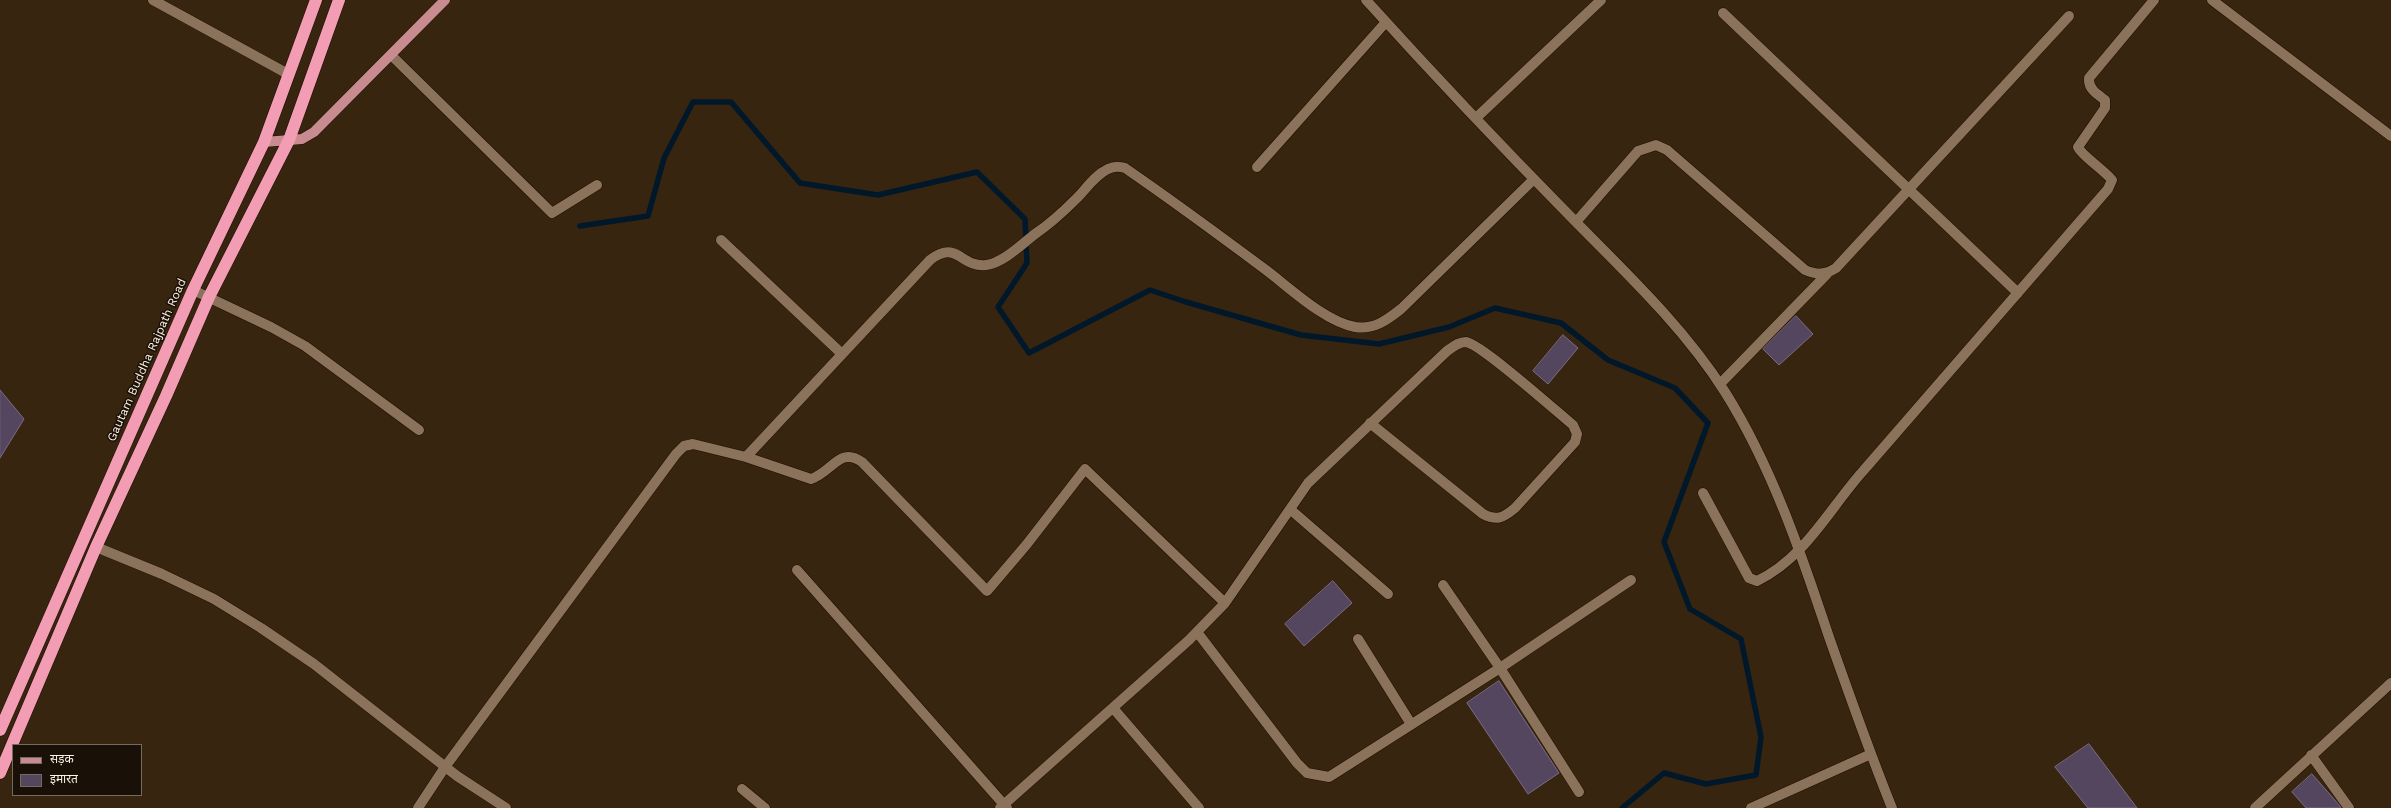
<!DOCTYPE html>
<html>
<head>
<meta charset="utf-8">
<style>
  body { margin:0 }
  #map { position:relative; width:2391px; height:808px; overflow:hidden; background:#38250f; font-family:"Work Sans","Noto Sans Devanagari",sans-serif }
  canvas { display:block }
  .legend { position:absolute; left:12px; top:744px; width:130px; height:52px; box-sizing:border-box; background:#191007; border:1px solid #756a5f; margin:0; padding:5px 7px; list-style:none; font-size:12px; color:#fff1e4 }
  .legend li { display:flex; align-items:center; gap:8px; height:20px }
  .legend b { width:20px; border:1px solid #756a5f }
</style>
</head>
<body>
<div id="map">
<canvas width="2391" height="808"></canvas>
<ul class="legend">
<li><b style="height:5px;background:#c88c90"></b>सड़क</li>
<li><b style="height:11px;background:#54465f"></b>इमारत</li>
</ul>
</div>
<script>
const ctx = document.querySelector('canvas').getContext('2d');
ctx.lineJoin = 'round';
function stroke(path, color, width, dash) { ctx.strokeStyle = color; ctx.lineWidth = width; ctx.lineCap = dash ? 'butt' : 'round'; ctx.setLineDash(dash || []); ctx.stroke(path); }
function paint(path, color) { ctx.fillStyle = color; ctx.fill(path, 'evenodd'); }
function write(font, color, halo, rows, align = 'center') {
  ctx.font = font + ' "Work Sans",sans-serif'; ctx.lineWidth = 3; ctx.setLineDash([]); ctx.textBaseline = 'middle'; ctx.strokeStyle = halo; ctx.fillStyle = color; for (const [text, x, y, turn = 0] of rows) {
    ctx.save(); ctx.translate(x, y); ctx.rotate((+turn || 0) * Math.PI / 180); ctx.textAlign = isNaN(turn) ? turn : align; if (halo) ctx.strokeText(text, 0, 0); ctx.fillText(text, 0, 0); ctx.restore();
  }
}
stroke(new Path2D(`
  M 580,226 L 648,216 L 664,158 L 693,102 L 731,102 L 800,183 L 878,195 L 977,172 L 1025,219 L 1027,263 L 998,307 L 1029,353 L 1150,290 L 1186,302 L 1301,335 L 1379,344 L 1449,327 L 1495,308 L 1561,323 L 1608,360 L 1675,388 L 1708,423 L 1664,542 L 1690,609 L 1741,639 L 1761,737 L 1756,775 L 1706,784 L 1664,773 L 1622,808`), '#00182a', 5.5);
const building = new Path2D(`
  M 1796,316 L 1813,334 L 1779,365 L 1763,349 Z
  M 1563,335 L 1578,348 L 1548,384 L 1533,371 Z
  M 0,390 L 24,419 L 0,458 Z
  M 1333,581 L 1352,603 L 1304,646 L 1285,624 Z
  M 1499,681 L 1559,773 L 1528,794 L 1467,703 Z
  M 2089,744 L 2137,808 L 2088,808 L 2055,767 Z
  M 2312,774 L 2340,806 L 2341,808 L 2306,808 L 2292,792 Z`);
paint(building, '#54465f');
stroke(building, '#7b6b87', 1);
const minor = new Path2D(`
  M 153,0 L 288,74
  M 1366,0 C 1432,73 1500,145 1569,215 C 1624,271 1683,326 1725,392 C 1772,467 1801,553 1829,637 C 1849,694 1869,751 1892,808
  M 2212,0 L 2391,136
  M 1723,13 L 2018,293
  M 391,55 L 552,213 L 597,185
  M 1476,118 L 1601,0
  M 1257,167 L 1386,22
  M 1576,222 L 1638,151 L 1656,145 L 1667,150 L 1805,270 C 1817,275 1825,275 1836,268 L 2069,16
  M 721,240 L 842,354
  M 193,290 L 271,327 L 305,346 L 419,430
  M 1720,384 L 1827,274
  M 746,457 L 930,260 C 957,239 961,268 986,265 C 1003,263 1022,244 1035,234 C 1050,224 1064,211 1077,198 C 1086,189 1095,175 1108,169 C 1114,166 1119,166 1125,168 C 1173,201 1219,235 1266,270 C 1290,288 1324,321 1355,327 C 1374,330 1387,320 1401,309 L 1534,179
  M 1703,493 L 1749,578 L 1757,581 C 1805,558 1829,509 1863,471 C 1945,377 2027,283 2108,189 L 2112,180 C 2104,170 2081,155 2078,147 L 2105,108 L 2105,100 C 2097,94 2088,89 2089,78 L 2154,0
  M 1291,510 L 1388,594
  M 96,547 L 162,574 L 214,599 L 261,628 L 314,664 L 457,776 L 506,808
  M 797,570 L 1007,808
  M 1443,585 L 1500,668 L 1579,792
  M 1197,632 L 1297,763 L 1307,773 L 1329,777 L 1500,668 L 1631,580
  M 1358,639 L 1411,724
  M 1113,708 L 1199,808
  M 2311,755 L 2349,808
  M 742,789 L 765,808
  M 418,808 L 445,767 L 676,454 L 684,446 L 693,444 L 746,457 L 811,479 C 832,472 840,446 862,462 L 987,591 L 1027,544 L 1085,469 L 1225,603
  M 1000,808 L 1189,640 L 1225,603 L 1308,483 L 1447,351 C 1453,347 1458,342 1466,342 C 1481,344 1556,411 1573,425 L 1577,434 L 1575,442 L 1515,508 C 1503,518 1497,521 1483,514 L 1370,423
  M 1751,808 L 1871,754
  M 2255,808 L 2391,683`);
const major = new Path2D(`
  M 264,142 L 302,139 L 314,132 L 445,0`);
const highway = new Path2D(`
  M 0,730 L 193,290 L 264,142 L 316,0
  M 0,773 L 96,547 L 166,396 L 209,297 L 289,140 L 339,0`);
stroke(minor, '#1f0d00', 11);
stroke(major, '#1f0d00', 11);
stroke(highway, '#1f0d00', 13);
stroke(minor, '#8a725b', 10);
stroke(major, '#c88c90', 10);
stroke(highway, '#f29db3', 12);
write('12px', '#fff1e4', '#191007', [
  ["Gautam Buddha Rajpath Road",147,360,-66]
]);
</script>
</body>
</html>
